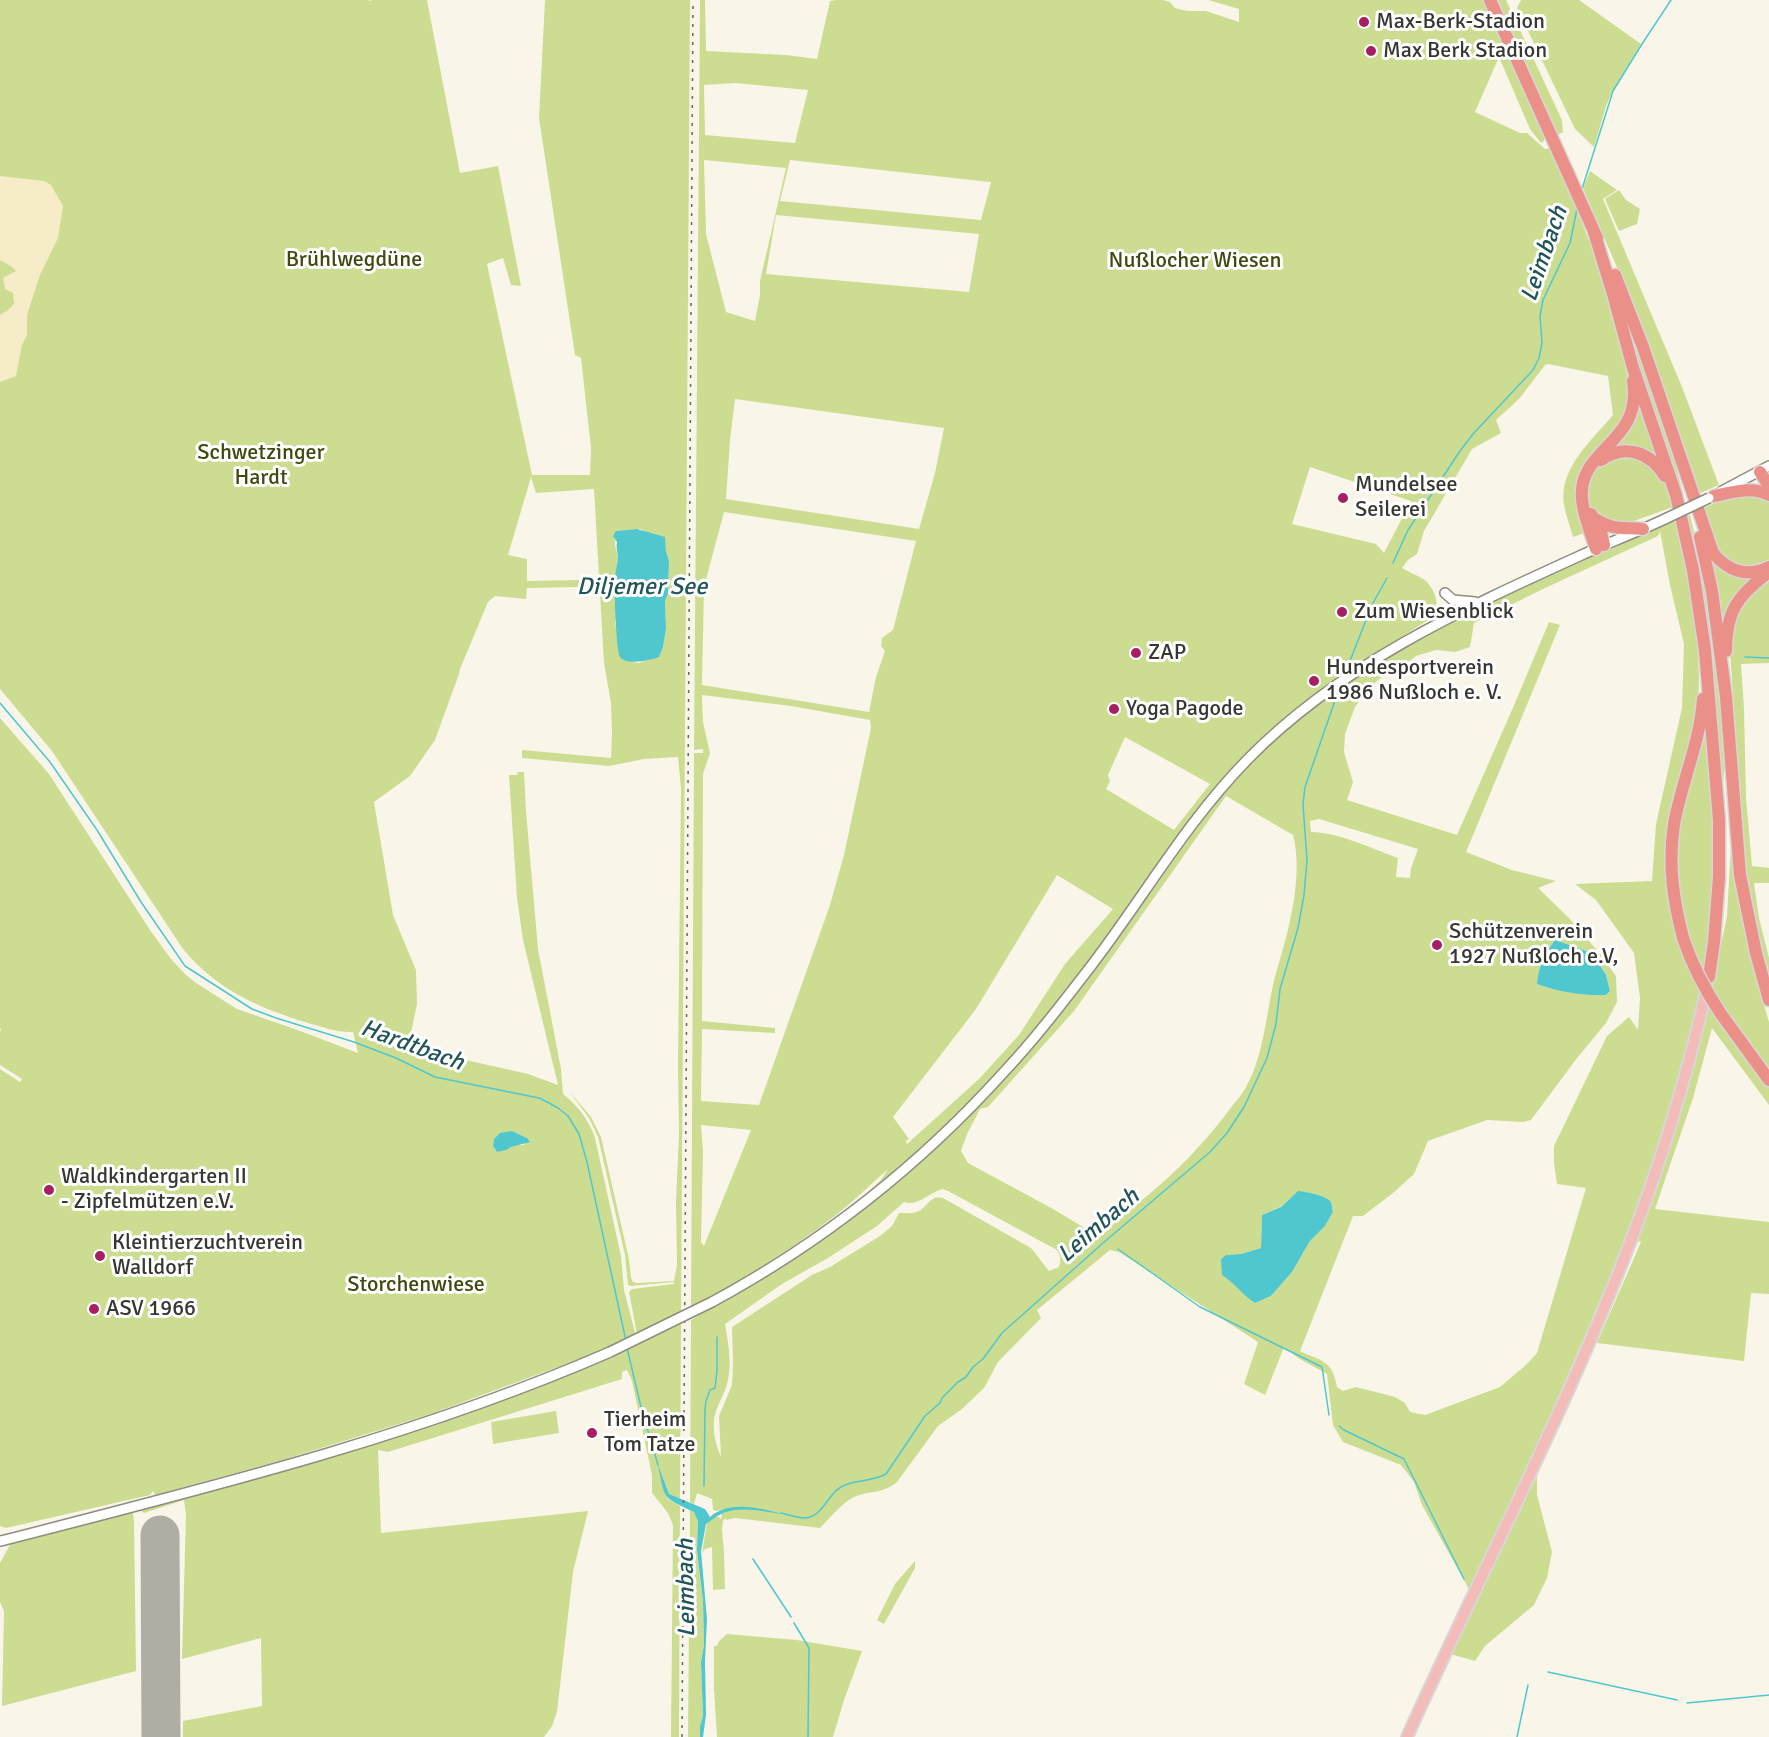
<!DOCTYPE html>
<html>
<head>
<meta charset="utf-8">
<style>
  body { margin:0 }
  canvas { display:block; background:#f9f6e9 }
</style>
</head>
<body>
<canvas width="1769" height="1737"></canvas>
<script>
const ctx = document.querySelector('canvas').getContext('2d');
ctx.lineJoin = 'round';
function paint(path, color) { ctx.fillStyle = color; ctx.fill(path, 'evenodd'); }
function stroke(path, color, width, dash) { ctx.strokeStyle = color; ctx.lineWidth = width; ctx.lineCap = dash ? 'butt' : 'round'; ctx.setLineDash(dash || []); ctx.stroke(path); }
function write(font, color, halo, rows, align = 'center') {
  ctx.font = font + ' Signika,sans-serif'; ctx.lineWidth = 6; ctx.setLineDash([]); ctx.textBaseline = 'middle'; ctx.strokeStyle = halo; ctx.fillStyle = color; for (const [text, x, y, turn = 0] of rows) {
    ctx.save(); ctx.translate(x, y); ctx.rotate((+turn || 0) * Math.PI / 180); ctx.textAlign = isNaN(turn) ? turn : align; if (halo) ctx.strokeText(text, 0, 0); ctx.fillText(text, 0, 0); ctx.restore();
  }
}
paint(new Path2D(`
  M 0,0 L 368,0 L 370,1 L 372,0 L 427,0 L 460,173 L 498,166 L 521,286 L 511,285 L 503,258 L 487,264 L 532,475 L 590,475 L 591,448 L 581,358 L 575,355 L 539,118 L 545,0 L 690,0 L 681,1312 L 637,1334 L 629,1292 L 632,1289 L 674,1284 L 674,1282 L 631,1286 L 628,1285 L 625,1255 L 598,1137 L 589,1118 L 569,1091 L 591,1117 L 601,1137 L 629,1259 L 631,1278 L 633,1282 L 637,1283 L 674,1281 L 677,1265 L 676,1202 L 679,1134 L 678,1065 L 681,788 L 678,757 L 644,759 L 609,766 L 522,758 L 522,750 L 611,758 L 612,733 L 611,703 L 604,663 L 594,489 L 536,493 L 531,477 L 508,555 L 527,559 L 527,581 L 579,580 L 579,587 L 527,588 L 526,599 L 495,596 L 488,602 L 460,669 L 459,674 L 435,740 L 410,776 L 374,802 L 393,915 L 416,970 L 417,1004 L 408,1047 L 528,1074 L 558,1085 L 523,940 L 517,898 L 509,775 L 517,775 L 518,772 L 524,772 L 526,811 L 538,949 L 561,1069 L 563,1094 C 578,1106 589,1120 595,1138 L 621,1256 L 624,1290 L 638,1344 L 681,1323 L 680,1499 L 669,1494 L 659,1468 L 668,1499 L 680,1506 L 679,1737 L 671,1737 L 673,1525 L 668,1513 L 652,1493 L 652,1475 L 632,1381 L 627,1370 L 622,1372 L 622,1379 L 388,1452 L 378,1450 L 381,1533 L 588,1511 L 573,1572 L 557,1712 L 552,1726 L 544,1737 L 183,1737 L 183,1721 L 262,1706 L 261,1638 L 182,1659 L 186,1514 L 184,1500 L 144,1513 L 140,1510 L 140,1508 L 283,1470 L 432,1425 L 546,1383 L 609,1358 L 619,1353 L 614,1344 L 604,1350 L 428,1415 L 279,1461 L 155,1495 L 153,1491 L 150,1495 L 6,1528 L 0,1526 L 0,1069 L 20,1082 L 22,1079 L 0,1065 L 0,1032 L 1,1029 L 0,1028 L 0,718 L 49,774 L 150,930 L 171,959 L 185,974 L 196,983 L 237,1009 L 303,1032 L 363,1055 L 358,1053 L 353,1032 C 338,1033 323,1027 308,1023 C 259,1008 217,990 183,949 L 52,751 L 0,689 ZM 641,529 L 666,546 L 666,551 L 669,561 L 668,594 L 665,601 L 666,629 L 663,647 L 659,657 L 638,663 L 624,660 L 615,623 L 617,614 L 615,583 L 618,557 L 615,545 L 616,531 ZM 512,1131 L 527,1138 L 524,1145 L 517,1145 L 497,1152 L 493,1146 L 494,1139 Z
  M 700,0 L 705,0 L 706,51 L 786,55 L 817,59 L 830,1 L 836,0 L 1163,0 L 1170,2 L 1175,8 L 1187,11 L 1206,11 L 1239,22 L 1239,9 L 1208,0 L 1485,0 L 1544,135 L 1544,141 L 1541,143 L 1530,129 L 1499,57 L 1475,112 L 1520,133 L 1527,133 L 1545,149 L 1549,148 L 1574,202 L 1608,290 L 1630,388 C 1631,416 1621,430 1602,450 C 1592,460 1581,471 1579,485 C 1576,500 1583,517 1587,532 L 1573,537 C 1570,526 1566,516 1564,505 C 1558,469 1592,440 1613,415 L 1608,376 L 1548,364 L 1545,365 L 1519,399 L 1496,420 L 1501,433 L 1472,449 L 1424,531 L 1417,554 L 1408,560 L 1402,568 C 1408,572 1424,578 1427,582 C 1436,592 1440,606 1433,617 L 1360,663 C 1351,663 1350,675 1347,682 L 1407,646 L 1467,613 L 1676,519 C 1689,582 1703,644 1698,708 C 1695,743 1680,775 1673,809 C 1660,869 1671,922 1692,978 L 1697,958 L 1677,901 L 1674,854 L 1677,828 L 1684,792 L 1698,753 L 1703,732 L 1706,703 L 1715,811 L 1715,875 L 1701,995 L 1690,1040 L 1658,1152 L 1620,1254 L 1547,1424 L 1470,1591 L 1422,1505 L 1414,1482 L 1401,1465 L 1343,1442 L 1333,1425 L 1327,1374 L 1298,1358 L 1284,1347 L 1265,1395 L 1244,1384 L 1258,1342 L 1119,1252 L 1110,1250 L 1037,1310 L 1041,1318 L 998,1362 L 984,1388 L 962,1409 L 938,1426 L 897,1482 C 882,1495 867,1490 852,1498 C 840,1505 830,1518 820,1528 L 735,1518 L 726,1520 L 726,1518 L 723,1521 L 722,1529 L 724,1552 L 725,1589 L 713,1590 L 712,1547 L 705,1549 L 702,1553 L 707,1523 L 717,1516 L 721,1519 L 722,1516 L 721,1514 L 726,1512 L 726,1509 L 717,1511 L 713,1510 L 712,1499 L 697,1493 L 694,1504 L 690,1502 L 691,1320 L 796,1255 L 856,1212 L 939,1142 L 979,1104 L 993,1088 L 1019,1062 L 1069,1002 L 1114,942 L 1187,837 L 1216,800 L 1263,749 L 1303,714 L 1327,696 L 1331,685 L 1290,714 L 1245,757 L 1204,801 L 1069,988 L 1020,1047 L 1020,1050 C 965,1111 904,1168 838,1218 C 799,1247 757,1273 715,1297 L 771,1263 L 823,1228 L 866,1194 L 881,1180 L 888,1169 C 871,1184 854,1201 836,1215 C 793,1248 738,1283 691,1307 L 694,753 L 703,753 L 703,749 L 694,750 ZM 735,83 L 808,90 L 795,143 L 705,135 L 704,85 ZM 704,160 L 786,168 L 760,281 L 760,295 L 755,321 L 726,312 L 706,234 ZM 790,160 L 990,182 L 991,182 L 981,220 L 780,201 ZM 776,215 L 979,234 L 969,292 L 766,274 ZM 735,399 L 944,428 L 935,473 L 919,529 L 726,499 L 730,440 ZM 1310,467 L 1411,501 L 1384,553 L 1376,544 L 1292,524 ZM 724,512 L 916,541 L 893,630 L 882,638 L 881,646 L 885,651 L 876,677 L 869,712 L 702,685 L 704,587 ZM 1660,531 L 1670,585 L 1684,644 L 1682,708 L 1656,824 L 1652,881 L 1575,884 L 1596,900 L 1634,953 L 1640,998 L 1638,1030 L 1629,1017 L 1607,1036 L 1554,1146 L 1554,1163 L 1557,1184 L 1586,1188 L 1537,1353 L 1526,1365 L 1500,1387 L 1425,1415 L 1410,1412 L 1405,1403 L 1395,1397 L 1356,1387 L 1343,1391 L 1337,1387 C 1332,1359 1322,1362 1300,1351 L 1353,1216 L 1363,1216 L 1393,1193 L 1414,1174 L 1428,1141 L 1487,1120 L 1523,1122 L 1531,1120 L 1577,1058 L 1606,1023 L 1617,1002 L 1616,976 L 1596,949 L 1569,918 L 1538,888 L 1556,881 L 1512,870 L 1466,852 L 1560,625 L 1549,622 L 1515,703 L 1457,835 L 1347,800 L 1353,782 L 1344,752 L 1345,734 L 1355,707 L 1369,688 L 1389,671 L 1406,664 L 1416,656 L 1436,650 L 1455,652 L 1470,647 L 1474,623 L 1545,588 L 1658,536 ZM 702,695 L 791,706 L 870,720 L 871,728 L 844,855 L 830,905 L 759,1105 L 701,1101 L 702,1029 L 775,1033 L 775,1028 L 702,1021 L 703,774 L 710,753 L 703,722 ZM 1125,737 L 1210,784 L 1174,830 L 1106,789 L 1110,781 L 1108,775 ZM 1226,796 L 1293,835 C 1304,877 1288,933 1276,973 C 1266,1009 1265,1054 1246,1087 C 1242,1095 1235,1102 1230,1109 C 1194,1157 1145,1204 1093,1233 L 1053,1209 L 968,1163 L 961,1151 L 967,1134 L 980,1109 L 988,1107 L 1074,1011 ZM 1319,819 L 1418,849 L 1411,868 L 1410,878 L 1396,877 L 1398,858 C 1373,849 1338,832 1311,832 L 1310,821 ZM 1057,875 L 1113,909 L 1065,964 L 1019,1035 L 979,1079 L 907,1144 L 906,1141 L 909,1139 L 893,1117 L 976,1009 ZM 1555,940 L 1592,953 L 1606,975 L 1610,991 L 1606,995 C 1584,996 1558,992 1537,984 C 1538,967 1545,953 1555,940 ZM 701,1125 L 751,1130 L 704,1246 L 701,1242 L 703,1151 ZM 942,1189 L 948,1191 L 1057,1250 C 1061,1256 1061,1260 1059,1267 L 1049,1271 L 1031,1248 L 943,1198 C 930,1195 929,1205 919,1211 C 913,1214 906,1213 899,1213 L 892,1226 L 880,1236 L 830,1267 L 812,1275 L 732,1327 L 733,1363 L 732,1385 L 719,1416 L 721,1457 C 715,1443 711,1426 716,1411 C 720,1400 726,1391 728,1380 C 732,1362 728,1342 725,1324 L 782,1284 L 828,1258 L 877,1226 L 904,1202 C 916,1207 928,1194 942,1189 ZM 1298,1192 C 1306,1192 1326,1195 1331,1202 C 1332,1205 1332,1209 1333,1212 L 1325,1226 L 1310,1241 L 1292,1272 L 1271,1296 L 1255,1303 C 1242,1295 1235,1283 1223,1275 L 1221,1259 L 1226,1255 L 1241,1254 L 1261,1248 L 1262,1215 L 1280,1207 Z
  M 1495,0 L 1506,0 L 1562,120 L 1563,132 L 1558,135 L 1552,126 Z
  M 1521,0 L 1579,0 L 1641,44 L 1612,92 L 1606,106 L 1594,147 L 1575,129 L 1517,8 Z
  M 1590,171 L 1617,190 L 1603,199 L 1682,387 L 1719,485 L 1698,494 L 1618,270 L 1583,188 Z
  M 1619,190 L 1626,200 L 1640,209 L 1637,224 L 1619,231 L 1605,199 Z
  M 1614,282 L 1674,458 L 1685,501 L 1680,503 L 1634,365 Z
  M 1637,395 L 1658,459 L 1609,450 Z
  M 1644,456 L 1664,482 L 1673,507 L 1631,522 L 1610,521 L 1607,523 C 1602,519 1596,514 1592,509 C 1580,492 1593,469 1607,457 Z
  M 1745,493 L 1769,500 L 1769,561 L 1762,566 L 1741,569 L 1716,552 L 1702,509 L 1722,499 Z
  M 1690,515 L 1709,597 L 1719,683 L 1724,768 L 1722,816 L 1684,518 Z
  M 1709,554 L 1760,573 L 1724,627 L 1720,600 Z
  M 1769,579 L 1769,663 L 1741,664 L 1744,709 L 1746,798 L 1752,866 L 1769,868 L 1769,883 L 1754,883 L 1759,918 L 1769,958 L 1769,987 L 1745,877 L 1730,651 C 1732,613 1740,604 1769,579 Z
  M 1731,846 L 1752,965 L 1769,1022 L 1769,1072 L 1711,993 L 1727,916 Z
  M 1709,1006 L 1769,1087 L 1769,1105 L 1712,1028 L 1693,1098 L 1655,1209 L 1769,1222 L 1769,1294 L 1751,1293 L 1744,1361 L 1597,1343 L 1641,1242 L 1635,1240 L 1695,1055 Z
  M 556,1411 L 559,1433 L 493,1444 L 491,1422 Z
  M 1537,1476 L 1537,1495 L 1552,1552 L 1547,1578 L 1534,1605 L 1485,1646 L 1475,1661 L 1450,1654 Z
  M 132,1509 L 134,1520 L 136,1671 L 2,1706 L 4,1611 L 0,1602 L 0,1563 L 11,1543 Z
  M 690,1510 L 696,1513 L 698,1521 L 697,1550 L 703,1601 L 704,1645 L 701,1662 L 703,1716 L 700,1726 L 700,1737 L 688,1737 Z
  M 915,1561 L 915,1568 L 884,1624 L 877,1620 L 895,1584 Z
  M 727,1634 L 797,1640 L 862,1651 L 844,1700 L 833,1737 L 717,1737 L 714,1689 L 714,1646 L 717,1646 L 719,1641 Z`), '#ccdd92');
paint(new Path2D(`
  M 0,176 L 44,181 L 51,185 L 63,206 L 58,238 L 40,275 L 27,315 L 27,335 L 22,345 L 16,376 L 0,382 L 0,315 L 8,310 L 14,304 L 13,293 L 5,289 L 3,278 L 16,271 L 12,267 L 0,260 Z`), '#f6ecc7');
paint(new Path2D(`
  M 637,529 L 665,537 L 666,551 L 669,561 L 668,594 L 665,601 L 666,629 L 663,647 L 659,657 C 652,660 626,666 620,657 C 616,651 614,589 615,579 C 615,571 618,563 618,556 C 617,551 616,547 617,542 L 613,536 L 616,531 Z
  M 1555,940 L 1592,953 L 1606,975 L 1610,991 L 1606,995 C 1584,996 1558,992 1537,984 C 1538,967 1545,953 1555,940 Z
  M 512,1131 L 527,1138 L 530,1142 L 511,1147 L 506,1150 L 497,1152 L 493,1146 L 494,1139 L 500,1133 Z
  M 1298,1191 C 1306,1192 1326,1195 1331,1202 C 1332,1205 1332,1209 1333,1212 L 1325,1226 L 1310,1241 L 1292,1272 L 1271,1296 L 1255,1303 C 1242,1295 1235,1283 1222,1275 L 1221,1259 L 1226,1255 L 1241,1254 L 1261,1248 L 1262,1215 L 1281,1207 Z
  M 658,1465 L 669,1494 L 705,1509 L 710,1517 C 729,1500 760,1508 783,1514 C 766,1512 743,1506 726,1512 C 719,1514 712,1520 706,1524 L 701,1551 L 707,1619 L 705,1662 L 706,1715 L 703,1737 L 700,1737 L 700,1726 L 703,1716 L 701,1662 L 704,1645 L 703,1601 L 697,1550 L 698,1521 L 694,1512 C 662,1497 665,1500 658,1465 Z`), '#50c6ce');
stroke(new Path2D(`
  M 1582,189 L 1613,91 L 1642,44 L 1671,0
  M 1393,563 L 1408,530 L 1460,451 L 1473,434 L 1533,370 L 1539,358 L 1542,343 L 1540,316 L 1543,300 L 1570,243 L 1577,209
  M 1745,657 L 1769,658
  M 1344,676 L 1372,605 L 1387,578
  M 0,703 L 50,762 L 97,830 L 141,902 L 185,966 L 252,1009 L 276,1018 L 354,1042 L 396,1058 L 435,1077 L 539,1098 L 549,1103 L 558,1108 L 568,1116 L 579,1134 L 587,1162 L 626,1341
  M 1118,1249 L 1200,1307 L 1322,1367 L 1329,1415
  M 627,1348 L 641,1407 L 658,1465
  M 1339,1426 L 1344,1430 L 1404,1459 L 1464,1579
  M 704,1486 L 705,1409 L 706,1401 L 710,1390 L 715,1388 L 717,1370 L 717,1337
  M 781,1513 C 789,1515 798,1518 805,1518 C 824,1517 828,1491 845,1485 C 858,1480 873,1481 886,1474 L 925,1416 L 940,1403 L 942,1398 L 958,1382 L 966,1377 L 973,1367 L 983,1359 L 1002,1333 L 1103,1243 L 1210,1152 L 1227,1133 L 1244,1107 L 1267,1058 L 1276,1024 L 1280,989 L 1298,928 L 1304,895 L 1307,860 L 1303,804 L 1305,787 L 1339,689
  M 753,1559 L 791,1617
  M 794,1623 L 809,1648 L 808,1737
  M 1548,1672 L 1677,1700
  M 1687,1703 L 1769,1695
  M 1517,1737 L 1528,1685`), '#50c6ce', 1.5);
stroke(new Path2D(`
  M 160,1535 L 161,1737`), '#b0aea4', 39);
const minor = new Path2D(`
  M 1722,491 L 1769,466
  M 1445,593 L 1453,600 L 1475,602
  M 712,1302 C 821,1243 921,1164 1004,1072 C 1034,1040 1061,1005 1088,970 C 1142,900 1186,822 1248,759 C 1345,660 1474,604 1597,548 C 1621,538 1644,529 1667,518
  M 1,1541 C 207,1488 415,1437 610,1352`);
const major = new Path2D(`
  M 1407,1737 C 1479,1577 1561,1420 1625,1256 C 1659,1169 1687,1078 1707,987`);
const highway = new Path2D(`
  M 1490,0 L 1597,238
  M 1594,232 L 1613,294 L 1633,368 L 1676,495 L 1693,570 L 1705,650 L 1719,820 L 1719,877 L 1714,942 L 1709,977
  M 1615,275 L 1643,347 L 1713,553 C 1728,571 1747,578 1769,567
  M 1601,460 C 1625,443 1650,452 1665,476
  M 1760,472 L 1769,486
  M 1714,496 C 1732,492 1752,486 1769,495
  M 1591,514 L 1601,532 L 1604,545
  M 1595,519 C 1616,531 1621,527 1643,529
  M 1700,537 L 1712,591 L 1726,697 L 1740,875 L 1756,953 L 1769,1000
  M 1596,549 C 1591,534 1583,514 1582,499 C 1577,448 1643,444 1633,381
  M 1726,651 C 1726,611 1738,595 1769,572
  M 1683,938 C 1673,899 1668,864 1674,824 C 1682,781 1700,742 1703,699
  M 1721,1014 L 1769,1080`);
stroke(minor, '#8f8c80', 12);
stroke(major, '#d7d7d6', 14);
stroke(highway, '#d7d7d6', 15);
stroke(minor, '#fff', 9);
stroke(major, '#f3bcb8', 10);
stroke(highway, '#eb9089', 12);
stroke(new Path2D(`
  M 682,1737 L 693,0`), '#67665f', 1.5, [3, 6]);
const minorBridge = new Path2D(`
  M 1667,518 L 1709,498
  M 610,1352 L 712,1302`);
const highwayBridge = new Path2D(`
  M 1683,938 C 1692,965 1705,990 1721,1014`);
stroke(minorBridge, '#8f8c80', 12, []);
stroke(highwayBridge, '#d7d7d6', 15, []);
stroke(minorBridge, '#fff', 9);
stroke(highwayBridge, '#eb9089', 12);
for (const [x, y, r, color] of [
  [1364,22,6,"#a81e63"],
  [1371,51,6,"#a81e63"],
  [1343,498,6,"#a81e63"],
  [1342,612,6,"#a81e63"],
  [1136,653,6,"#a81e63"],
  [1314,681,6,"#a81e63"],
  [1114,709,6,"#a81e63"],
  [1437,945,6,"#a81e63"],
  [49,1190,6,"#a81e63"],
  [100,1256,6,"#a81e63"],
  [94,1309,6,"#a81e63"],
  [592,1433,6,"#a81e63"]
]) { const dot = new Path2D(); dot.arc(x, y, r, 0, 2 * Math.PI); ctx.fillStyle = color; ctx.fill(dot); stroke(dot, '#fff', 2); }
write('22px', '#373631', '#fff', [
  ["Max-Berk-Stadion",1376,22],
  ["Max Berk Stadion",1383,51],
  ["Mundelsee",1355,485],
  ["Seilerei",1355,510],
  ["Zum Wiesenblick",1354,612],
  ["ZAP",1148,653],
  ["Hundesportverein",1326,668],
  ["1986 Nußloch e. V.",1326,693],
  ["Yoga Pagode",1126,709],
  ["Schützenverein",1449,932],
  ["1927 Nußloch e.V,",1449,957],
  ["Waldkindergarten II",61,1177],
  ["- Zipfelmützen e.V.",61,1202],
  ["Kleintierzuchtverein",112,1243],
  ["Walldorf",112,1268],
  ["ASV 1966",106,1309],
  ["Tierheim",604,1420],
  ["Tom Tatze",604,1445]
], 'left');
write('22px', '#404a0f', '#fff', [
  ["Brühlwegdüne",354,260],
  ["Nußlocher Wiesen",1195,261],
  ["Schwetzinger",261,453],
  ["Hardt",261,478],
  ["Storchenwiese",416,1285]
]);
write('italic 24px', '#225559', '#fff', [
  ["Leimbach",1545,254,-71],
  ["Diljemer See",642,588],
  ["Hardtbach",412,1046,20],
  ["Leimbach",1099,1226,-41],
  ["Leimbach",687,1588,-91]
]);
</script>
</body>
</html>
